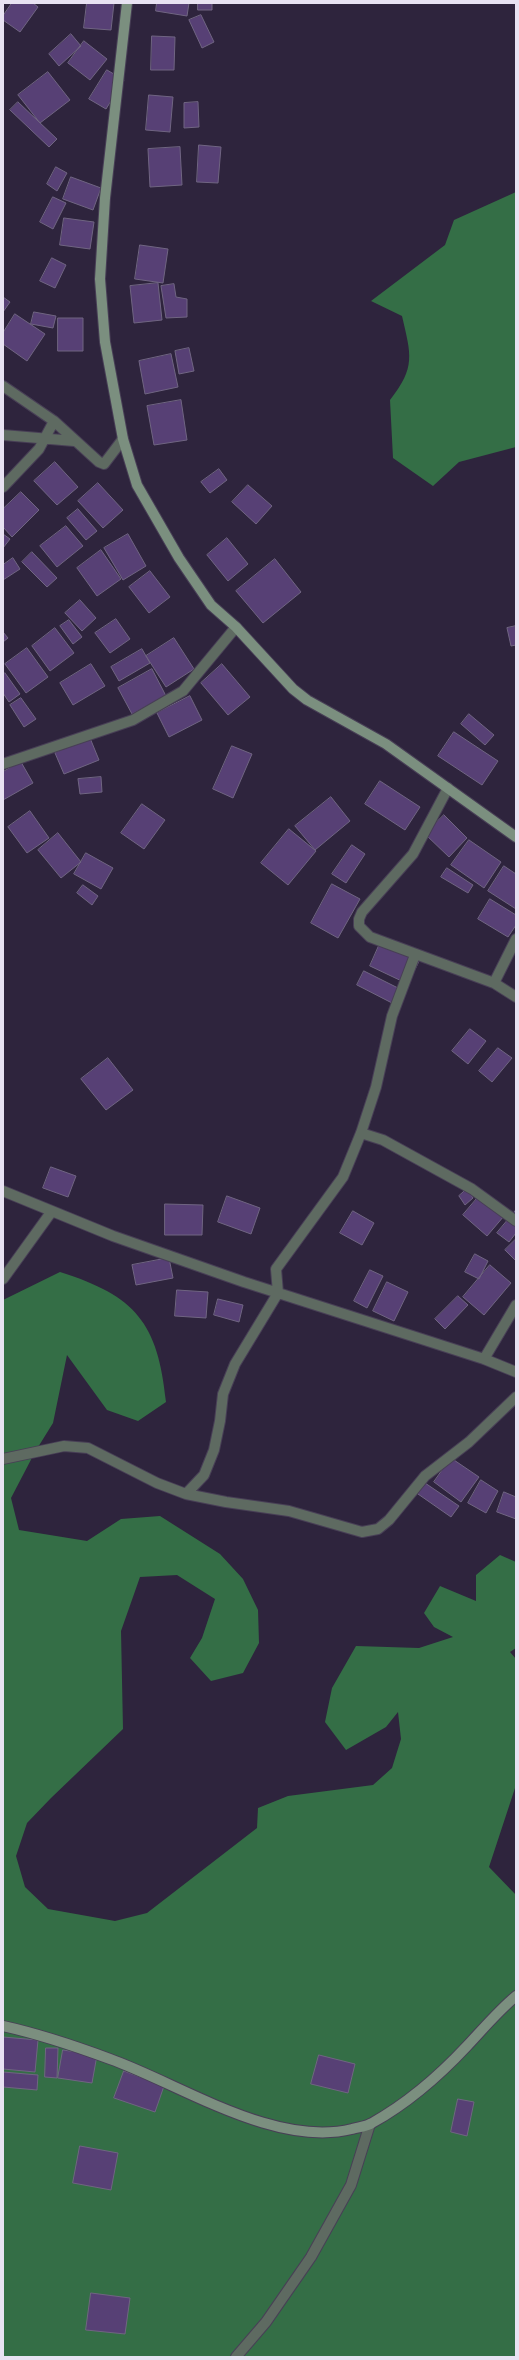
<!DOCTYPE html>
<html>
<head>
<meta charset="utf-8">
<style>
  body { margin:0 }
  #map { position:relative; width:519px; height:2360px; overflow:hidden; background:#2e243d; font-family:"Fira Sans Condensed",sans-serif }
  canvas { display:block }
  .frame { position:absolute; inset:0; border:4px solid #e8e2f2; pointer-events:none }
</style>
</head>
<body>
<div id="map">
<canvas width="519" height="2360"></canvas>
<div class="frame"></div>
</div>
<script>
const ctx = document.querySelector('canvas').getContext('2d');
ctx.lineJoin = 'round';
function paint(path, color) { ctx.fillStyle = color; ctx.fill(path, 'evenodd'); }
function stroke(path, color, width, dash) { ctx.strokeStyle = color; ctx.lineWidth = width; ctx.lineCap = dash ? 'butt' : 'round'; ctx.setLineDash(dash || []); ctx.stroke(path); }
paint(new Path2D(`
  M 516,192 L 516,447 L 459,462 L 433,486 L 393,458 L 390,400 C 416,367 411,355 402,316 L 371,301 L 445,245 L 454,220 Z
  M 60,1272 C 136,1296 158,1323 166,1402 L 138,1421 L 107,1410 L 67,1355 L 53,1423 L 35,1452 L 11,1498 L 19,1530 L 87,1541 L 121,1519 L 160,1516 L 220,1554 L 243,1579 L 258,1610 L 259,1643 L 243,1673 L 211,1681 L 190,1658 L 202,1638 L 215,1599 L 177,1575 L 140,1577 L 121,1631 L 123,1729 L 51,1798 L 27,1823 L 16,1856 L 25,1887 L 48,1909 L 115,1921 L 147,1913 L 257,1828 L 258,1808 L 288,1796 L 373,1785 L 392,1768 L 401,1739 L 398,1712 L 386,1727 L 346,1750 L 325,1722 L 332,1688 L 356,1646 L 419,1648 L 453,1637 L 434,1627 L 424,1613 L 440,1586 L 476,1601 L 476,1575 L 500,1555 L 516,1562 L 516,1648 L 510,1652 L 516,1659 L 516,1785 L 489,1867 L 516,1895 L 516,2357 L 3,2357 L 3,1300 Z`), '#346e46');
const building = new Path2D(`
  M 12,3 L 33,3 L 38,7 L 20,32 L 3,20 L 3,16 Z
  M 87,3 L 114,3 L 111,30 L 84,28 Z
  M 157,3 L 189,3 L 187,16 L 156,11 Z
  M 198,3 L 212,3 L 212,10 L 198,10 Z
  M 201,15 L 214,42 L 202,48 L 189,20 Z
  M 71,34 L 81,46 L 59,66 L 49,54 Z
  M 152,36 L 175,37 L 174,70 L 151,70 Z
  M 84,41 L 107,59 L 90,80 L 68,63 Z
  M 107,70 L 124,80 L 106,109 L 89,99 Z
  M 48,72 L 70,100 L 40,123 L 18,95 Z
  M 149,95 L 173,97 L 170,132 L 146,130 Z
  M 18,102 L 57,139 L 49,147 L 10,110 Z
  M 198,102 L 199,127 L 184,128 L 184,103 Z
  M 199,145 L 221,147 L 218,183 L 197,182 Z
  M 180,147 L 182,185 L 150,187 L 148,149 Z
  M 56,167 L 67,173 L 57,191 L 47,184 Z
  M 71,177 L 101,188 L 93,210 L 63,199 Z
  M 53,197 L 66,203 L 53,229 L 40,222 Z
  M 64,218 L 94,222 L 90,249 L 60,245 Z
  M 140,245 L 168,249 L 163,283 L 135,279 Z
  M 52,258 L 66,265 L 55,288 L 40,281 Z
  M 158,283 L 162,320 L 134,323 L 130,286 Z
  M 174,284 L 176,297 L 187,299 L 187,317 L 166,318 L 161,286 Z
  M 3,297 L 10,302 L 3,312 Z
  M 34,312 L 56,316 L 53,328 L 31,324 Z
  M 15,314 L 45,334 L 27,361 L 3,344 L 3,333 Z
  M 58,318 L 83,318 L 83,351 L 58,351 Z
  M 189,348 L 194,371 L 179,374 L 175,351 Z
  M 171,354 L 178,387 L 145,394 L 139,361 Z
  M 181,400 L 187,440 L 154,445 L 147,406 Z
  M 55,462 L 78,487 L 57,505 L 34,481 Z
  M 219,469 L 227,480 L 210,493 L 201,482 Z
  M 98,483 L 123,510 L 103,528 L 78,501 Z
  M 248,485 L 272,506 L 256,524 L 232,502 Z
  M 21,492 L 39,510 L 12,537 L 3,527 L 3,509 Z
  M 78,509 L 97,531 L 86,540 L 67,518 Z
  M 66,526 L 83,546 L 57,567 L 40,546 Z
  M 3,534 L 10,539 L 3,548 Z
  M 128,534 L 146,566 L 123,580 L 104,548 Z
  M 227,538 L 248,564 L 228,581 L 207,555 Z
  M 101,550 L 121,579 L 97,596 L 77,568 Z
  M 32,552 L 57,578 L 47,587 L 22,562 Z
  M 13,558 L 20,569 L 3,580 L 3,565 Z
  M 275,559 L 301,592 L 263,623 L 236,591 Z
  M 150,571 L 170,597 L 149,613 L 129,587 Z
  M 80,600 L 96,618 L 82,631 L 65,613 Z
  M 116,619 L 130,639 L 110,653 L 95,633 Z
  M 69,620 L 82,637 L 73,644 L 60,626 Z
  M 516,626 L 516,645 L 511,646 L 507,628 Z
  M 55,628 L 74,653 L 50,671 L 32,646 Z
  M 3,632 L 8,638 L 3,642 Z
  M 174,638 L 194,669 L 166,687 L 146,656 Z
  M 27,648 L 48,677 L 26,693 L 5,664 Z
  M 142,649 L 150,663 L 119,681 L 111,667 Z
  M 91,664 L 105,686 L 73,705 L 60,683 Z
  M 222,664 L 250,697 L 228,715 L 201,683 Z
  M 152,669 L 166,696 L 132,714 L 118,688 Z
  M 5,673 L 20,694 L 9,702 L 3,693 L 3,675 Z
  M 190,696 L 202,720 L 169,737 L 157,713 Z
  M 21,698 L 36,719 L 24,727 L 10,705 Z
  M 469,714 L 494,735 L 485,745 L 461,724 Z
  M 454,732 L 498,761 L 482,785 L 438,756 Z
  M 90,738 L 99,760 L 64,774 L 55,753 Z
  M 232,746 L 252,754 L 233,798 L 213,789 Z
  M 21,762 L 33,783 L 3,800 L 3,772 Z
  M 101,777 L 102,792 L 80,794 L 78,779 Z
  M 380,781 L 420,807 L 405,830 L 365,804 Z
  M 331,797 L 350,821 L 315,850 L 295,826 Z
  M 142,804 L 165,820 L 144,849 L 121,833 Z
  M 30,811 L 49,838 L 27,853 L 8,827 Z
  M 444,815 L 467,838 L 449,857 L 425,834 Z
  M 289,829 L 316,851 L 288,885 L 261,863 Z
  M 58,833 L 81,862 L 61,878 L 38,850 Z
  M 469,840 L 501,862 L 484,888 L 451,865 Z
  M 352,845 L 365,854 L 346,883 L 332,874 Z
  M 86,853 L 113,868 L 101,889 L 74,874 Z
  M 504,866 L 516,874 L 516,909 L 488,891 Z
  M 447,868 L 473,885 L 468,893 L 441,877 Z
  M 332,884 L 360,899 L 338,938 L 311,923 Z
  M 83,885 L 98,896 L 92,905 L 77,893 Z
  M 490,899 L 516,915 L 516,925 L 508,937 L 478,919 Z
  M 382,939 L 421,957 L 408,984 L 370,966 Z
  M 364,971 L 400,989 L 392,1003 L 357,985 Z
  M 470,1029 L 486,1041 L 468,1064 L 452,1051 Z
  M 498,1048 L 512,1058 L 492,1082 L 479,1071 Z
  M 108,1058 L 133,1090 L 106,1110 L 81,1079 Z
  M 51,1167 L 76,1176 L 68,1197 L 43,1188 Z
  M 467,1189 L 473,1198 L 465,1205 L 459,1196 Z
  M 480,1195 L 504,1216 L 487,1236 L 463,1215 Z
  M 227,1196 L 260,1208 L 251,1234 L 218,1222 Z
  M 165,1204 L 203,1205 L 202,1235 L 165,1235 Z
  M 516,1210 L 516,1233 L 509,1242 L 497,1233 Z
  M 353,1211 L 374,1223 L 362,1245 L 340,1233 Z
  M 516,1239 L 516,1261 L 505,1250 Z
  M 475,1254 L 488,1261 L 479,1279 L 465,1272 Z
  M 169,1258 L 173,1278 L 136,1285 L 132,1265 Z
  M 490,1265 L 511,1283 L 484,1315 L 463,1297 Z
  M 370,1270 L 383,1276 L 367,1308 L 354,1301 Z
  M 387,1282 L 408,1292 L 394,1321 L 373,1311 Z
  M 177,1290 L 208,1292 L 206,1318 L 175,1316 Z
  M 458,1296 L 468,1305 L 445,1329 L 435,1319 Z
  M 218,1299 L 243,1305 L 239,1322 L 214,1315 Z
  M 451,1458 L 479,1477 L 461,1502 L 434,1482 Z
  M 481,1480 L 498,1491 L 486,1513 L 468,1503 Z
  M 425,1483 L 459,1506 L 451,1517 L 418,1494 Z
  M 504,1492 L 516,1497 L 516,1519 L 497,1512 Z
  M 3,2037 L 38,2040 L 35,2072 L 3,2069 Z
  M 46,2048 L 58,2048 L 57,2078 L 45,2077 Z
  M 63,2050 L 97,2055 L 92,2083 L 58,2078 Z
  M 319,2055 L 355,2064 L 348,2093 L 311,2084 Z
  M 124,2071 L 164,2086 L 155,2112 L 114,2098 Z
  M 3,2072 L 38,2075 L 37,2090 L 3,2087 Z
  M 458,2099 L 474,2102 L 467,2136 L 451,2132 Z
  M 80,2146 L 118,2153 L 111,2190 L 73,2183 Z
  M 91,2293 L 130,2298 L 125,2334 L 86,2330 Z`);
paint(building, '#574075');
stroke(building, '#706582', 1);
const street = new Path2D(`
  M 3,386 L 54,421 L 99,462 L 104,464 L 123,439
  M 3,435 L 74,441
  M 3,487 L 39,449 L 54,421
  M 3,764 L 133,720 L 183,691 L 236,627
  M 448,788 L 413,854 L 362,912 L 359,919 L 359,926 L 370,937 L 494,983 L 516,997
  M 494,983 L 516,939
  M 361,1133 L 383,1140 L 472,1189 L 516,1221
  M 3,1191 L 113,1236 L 244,1282 L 484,1359 L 516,1372
  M 3,1279 L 52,1211
  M 484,1359 L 516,1305
  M 3,1459 L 64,1446 L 88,1448 L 157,1483 L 186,1494 L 226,1502 L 289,1511 L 362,1532 L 378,1529 L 389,1520 L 425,1476 L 469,1442 L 516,1397
  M 186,1494 L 204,1475 L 214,1450 L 220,1421 L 223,1394 L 235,1364 L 278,1293 L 276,1269 L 343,1177 L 361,1133 L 376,1087 L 392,1016 L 415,955
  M 236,2357 L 266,2322 L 311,2257 L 351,2185 L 370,2124`);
const secondary = new Path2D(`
  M 127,3 L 105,198 L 100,279 L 105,342 L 123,439 L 137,485 L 179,558 L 211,605 L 236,627 L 293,689 L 307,700 L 386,744 L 516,837
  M 3,2026 C 39,2034 75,2046 110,2059 C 180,2084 275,2148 352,2129 C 358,2127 366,2127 372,2123 C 408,2103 439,2076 467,2046 C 483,2029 498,2011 516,1996`);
stroke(street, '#483f56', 12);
stroke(secondary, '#483f56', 12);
stroke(street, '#5e6a61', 10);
stroke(secondary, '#7b8f7f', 10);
</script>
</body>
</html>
